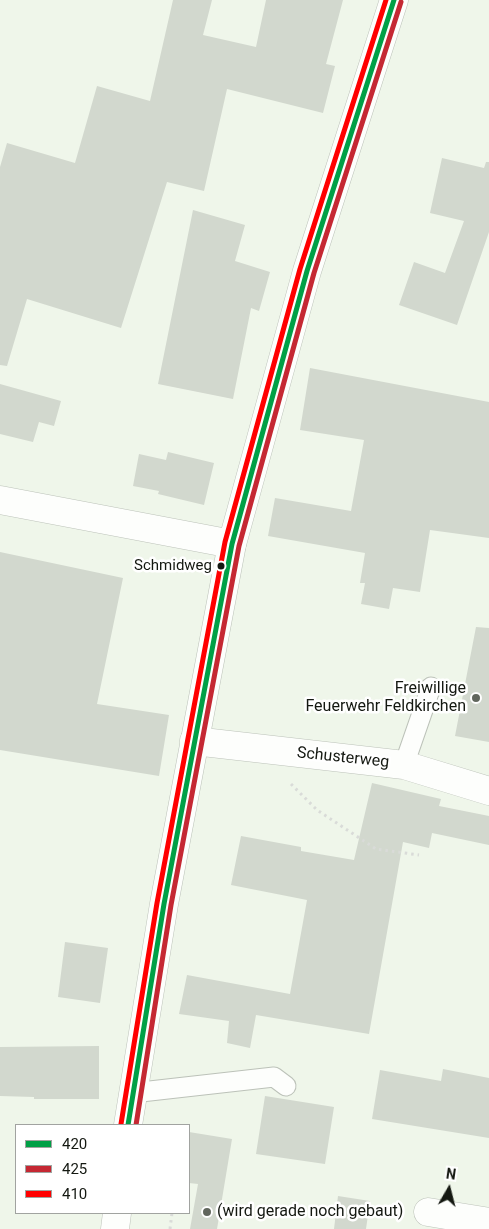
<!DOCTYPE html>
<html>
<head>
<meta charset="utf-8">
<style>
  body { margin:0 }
  #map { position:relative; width:489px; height:1229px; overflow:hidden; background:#eff6ea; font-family:Roboto,sans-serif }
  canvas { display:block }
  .legend { position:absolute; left:15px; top:1124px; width:175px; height:90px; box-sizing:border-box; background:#fff; border:1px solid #a1a3a0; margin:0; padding:6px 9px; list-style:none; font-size:15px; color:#141811 }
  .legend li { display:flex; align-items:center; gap:10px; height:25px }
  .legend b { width:25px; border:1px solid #a1a3a0 }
  .north { position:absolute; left:424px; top:1164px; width:50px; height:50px; -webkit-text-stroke:4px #fff; paint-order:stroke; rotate:8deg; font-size:14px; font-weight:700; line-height:20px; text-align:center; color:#141811 }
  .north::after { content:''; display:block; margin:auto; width:18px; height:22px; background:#141811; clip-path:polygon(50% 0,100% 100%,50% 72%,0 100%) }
</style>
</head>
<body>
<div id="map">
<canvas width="489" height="1229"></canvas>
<ul class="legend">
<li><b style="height:6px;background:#00a046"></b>420</li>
<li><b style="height:6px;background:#c52833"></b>425</li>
<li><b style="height:6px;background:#f00"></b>410</li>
</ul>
<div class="north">N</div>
</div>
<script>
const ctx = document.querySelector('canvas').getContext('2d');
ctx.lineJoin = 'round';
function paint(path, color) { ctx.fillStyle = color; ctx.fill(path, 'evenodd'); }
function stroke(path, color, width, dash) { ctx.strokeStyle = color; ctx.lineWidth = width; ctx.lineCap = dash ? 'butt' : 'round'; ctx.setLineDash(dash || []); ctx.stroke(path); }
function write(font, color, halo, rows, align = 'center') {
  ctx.font = font + ' Roboto,sans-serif'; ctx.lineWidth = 5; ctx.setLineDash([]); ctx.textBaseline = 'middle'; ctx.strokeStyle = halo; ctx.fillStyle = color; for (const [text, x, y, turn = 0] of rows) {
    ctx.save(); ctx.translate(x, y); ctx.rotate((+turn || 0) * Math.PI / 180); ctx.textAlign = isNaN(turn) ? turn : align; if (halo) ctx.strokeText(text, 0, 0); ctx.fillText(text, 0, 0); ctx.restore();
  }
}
paint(new Path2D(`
  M 173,0 L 212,0 L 203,35 L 256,47 L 266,0 L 343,0 L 326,64 L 335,66 L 323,113 L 227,89 L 204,191 L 167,182 L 121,328 L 27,299 L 7,366 L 0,365 L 0,167 L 7,143 L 75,163 L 97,86 L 150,101 Z
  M 442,158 L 484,168 L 486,162 L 489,162 L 489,232 L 457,325 L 399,305 L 414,262 L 445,273 L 464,221 L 430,213 Z
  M 193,210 L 245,225 L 235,261 L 270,272 L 259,311 L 251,308 L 233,399 L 158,384 Z
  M 310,368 L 489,402 L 489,538 L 430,530 L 420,592 L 393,588 L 389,609 L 361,604 L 365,583 L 360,583 L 365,553 L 268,536 L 275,498 L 351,511 L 364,440 L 300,430 Z
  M 0,384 L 61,401 L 54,426 L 39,422 L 33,442 L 0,434 Z
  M 168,452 L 214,463 L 204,505 L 158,494 L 159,491 L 133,486 L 139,454 L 166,460 Z
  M 0,552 L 123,578 L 97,704 L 169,715 L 159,776 L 0,750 Z
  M 476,627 L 489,628 L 489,742 L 455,736 Z
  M 372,783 L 441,799 L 439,806 L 489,816 L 489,845 L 432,833 L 429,848 L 403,842 L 369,1034 L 256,1015 L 250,1048 L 227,1043 L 229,1021 L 179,1014 L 187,975 L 290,994 L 307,900 L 231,885 L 241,836 L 301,847 L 301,851 L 354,860 Z
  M 65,942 L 108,948 L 100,1003 L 58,997 Z
  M 99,1046 L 99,1099 L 34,1099 L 34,1097 L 0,1096 L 0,1047 Z
  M 443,1069 L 489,1078 L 489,1138 L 372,1119 L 380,1070 L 441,1081 Z
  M 265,1096 L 334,1107 L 325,1164 L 256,1154 Z
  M 189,1132 L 232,1139 L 217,1229 L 190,1229 L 198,1184 L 189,1183 Z
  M 338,1196 L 370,1201 L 366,1229 L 334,1229 Z`), '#d2d8ce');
const lane = new Path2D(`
  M 404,765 L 431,687
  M 132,1093 L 274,1077 L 286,1086`);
const street = new Path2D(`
  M 0,500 L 232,544
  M 194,741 L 404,765 L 489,791
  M 428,1212 L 489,1222`);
const secondary = new Path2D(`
  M 128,1125 L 164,904 L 232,544 L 307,271 L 394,0
  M 115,1229 L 117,1213`);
stroke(lane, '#bcc2b9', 21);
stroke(street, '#bcc2b9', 29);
stroke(secondary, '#bcc2b9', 29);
stroke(new Path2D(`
  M 291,784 L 317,810 L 376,849 L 419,855
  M 170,1229 L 172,1213`), '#d9dbd8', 3, [2.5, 4]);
stroke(lane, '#fdfefc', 19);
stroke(street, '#fdfefc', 28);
stroke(secondary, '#fdfefc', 28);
stroke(new Path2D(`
  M 128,1125 L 164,904 L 232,544 L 307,271 L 394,0`), '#00a046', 5);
stroke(new Path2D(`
  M 136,1125 L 171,905 L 239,546 L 314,273 L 401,2`), '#c52833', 5);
stroke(new Path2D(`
  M 121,1124 L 157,903 L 225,542 L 300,269 L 386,0`), '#f00', 5);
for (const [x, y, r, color] of [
  [221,566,4.5,"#141811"],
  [476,698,5,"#61665d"],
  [207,1212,5,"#61665d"]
]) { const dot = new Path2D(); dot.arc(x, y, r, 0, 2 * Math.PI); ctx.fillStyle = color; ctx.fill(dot); stroke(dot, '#fff', 2); }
write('15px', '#141811', '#fff', [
  ["Schmidweg",212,566]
], 'right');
write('16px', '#141811', '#fff', [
  ["Freiwillige",466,689],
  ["Feuerwehr Feldkirchen",466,707],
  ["(wird gerade noch gebaut)",217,1212,"left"]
], 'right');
write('16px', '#141811', '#fff', [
  ["Schusterweg",343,758,6]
]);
</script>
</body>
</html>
